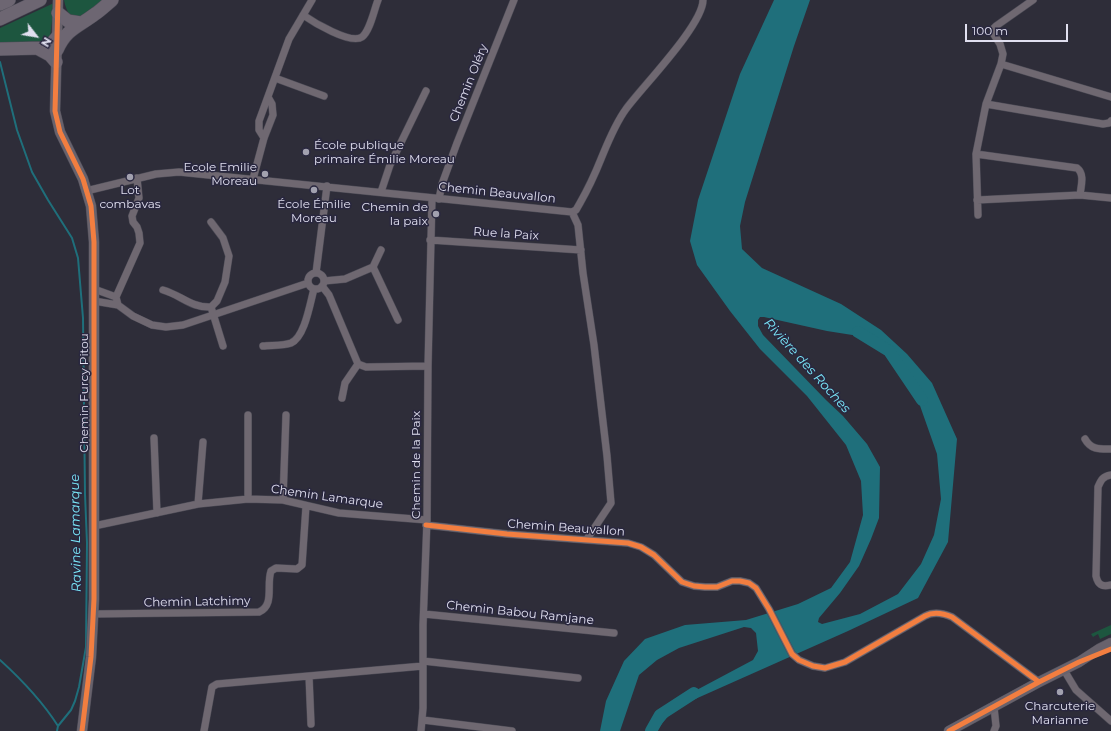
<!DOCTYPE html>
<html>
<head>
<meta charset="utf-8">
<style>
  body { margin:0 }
  #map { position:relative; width:1111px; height:731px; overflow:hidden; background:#2e2d39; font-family:Montserrat,sans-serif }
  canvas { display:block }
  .north { position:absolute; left:16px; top:16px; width:40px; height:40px; -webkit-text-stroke:3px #29273f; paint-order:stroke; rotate:121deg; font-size:11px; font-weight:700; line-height:16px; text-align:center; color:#e0dfef }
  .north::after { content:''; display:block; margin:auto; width:14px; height:18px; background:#e0dfef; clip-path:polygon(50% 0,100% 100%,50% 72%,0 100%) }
  .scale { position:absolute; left:965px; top:24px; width:103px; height:18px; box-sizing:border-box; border:2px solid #e0dfef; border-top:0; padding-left:5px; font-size:12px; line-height:14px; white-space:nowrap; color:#e0dfef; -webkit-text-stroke:3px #29273f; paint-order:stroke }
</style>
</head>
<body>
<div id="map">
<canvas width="1111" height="731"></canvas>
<div class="north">N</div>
<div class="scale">100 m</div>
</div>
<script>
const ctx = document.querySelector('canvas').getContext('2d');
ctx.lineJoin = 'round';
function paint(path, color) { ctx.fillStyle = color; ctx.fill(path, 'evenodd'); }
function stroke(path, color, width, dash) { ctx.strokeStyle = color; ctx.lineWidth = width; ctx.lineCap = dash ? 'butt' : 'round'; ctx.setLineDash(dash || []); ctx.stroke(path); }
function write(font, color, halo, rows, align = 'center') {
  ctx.font = font + ' Montserrat,sans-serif'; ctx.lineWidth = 3; ctx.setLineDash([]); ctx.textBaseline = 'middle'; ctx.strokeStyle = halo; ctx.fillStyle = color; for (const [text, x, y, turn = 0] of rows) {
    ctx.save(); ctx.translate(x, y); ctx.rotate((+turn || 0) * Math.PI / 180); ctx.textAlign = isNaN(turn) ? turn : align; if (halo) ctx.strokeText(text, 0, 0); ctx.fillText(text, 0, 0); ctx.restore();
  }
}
paint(new Path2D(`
  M 64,0 L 105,0 C 89,12 70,32 64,0 Z
  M 54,3 L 50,38 L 45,42 L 0,46 L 0,28 Z
  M 1111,625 L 1111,634 L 1100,639 L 1098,634 L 1093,637 L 1091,634 Z`), '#1d563f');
paint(new Path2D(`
  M 774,0 L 810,0 L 794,46 L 745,202 L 740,226 L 742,249 L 762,268 L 841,304 L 881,330 L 907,354 L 932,383 L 957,439 L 948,542 L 918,598 L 848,631 L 675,708 L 656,731 L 649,731 L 660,715 L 691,693 L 753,660 L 758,651 L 756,633 L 751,628 L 744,627 L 679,648 L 657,660 L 639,675 L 620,731 L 600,731 L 606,701 L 624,661 L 645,639 L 685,625 L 746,620 L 798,604 L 831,588 L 850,562 L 863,515 L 861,481 L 846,445 L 807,396 L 760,349 L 730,311 L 697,265 L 690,241 L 698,200 L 740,74 ZM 760,317 L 764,317 L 827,331 L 865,337 L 878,342 L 889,351 L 902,367 L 912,383 L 937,454 L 941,499 L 934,535 L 921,564 L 898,594 L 860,614 L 822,624 L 818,622 L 819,618 L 840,593 L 859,566 L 871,539 L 879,518 L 880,467 L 867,444 L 843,416 L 826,400 L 763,335 L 758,326 L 758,320 Z`), '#1f6f7b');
stroke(new Path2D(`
  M 0,62 L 17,130 L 32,172 L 48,200 L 72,238 L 78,258 L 83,318 L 85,494 L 87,543 L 86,647 L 79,687 L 75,701 L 71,710 L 58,726
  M 0,660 C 22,680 42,701 58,726 L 57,731`), '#1f6f7b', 2);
stroke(new Path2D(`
  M 858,332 L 889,351 L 922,400
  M 651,731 L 660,715 L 694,693`), '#1f6f7b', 12);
const street = new Path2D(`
  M 303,15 C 313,22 351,45 362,37 C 370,31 374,10 378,0
  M 1001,64 L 1111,97
  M 275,78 L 324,96
  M 986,104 L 1103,124 L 1109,123 L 1111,121
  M 264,138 L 259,130 L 259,121 L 289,39 L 312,0
  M 976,154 L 1077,168 C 1085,174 1081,186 1080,195
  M 253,179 L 264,138 L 273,115 L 272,104 L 268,97
  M 86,191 L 156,174 L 179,172 L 572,212
  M 381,192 L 390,165 L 426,91
  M 439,199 L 442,184 L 457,143 L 514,0
  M 977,200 L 1080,195 L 1111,198
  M 572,212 L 578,225 L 583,273 L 594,345 L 607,456 L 611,503 L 587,539
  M 572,212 L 576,210 L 580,203 C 588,189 595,174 601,159 C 608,142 615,124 626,109 C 642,87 703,25 703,0
  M 978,215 L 976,154 L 986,104 L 1001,64 L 1003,54 L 1000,44 L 993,33 L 993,29 L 996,26 L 1033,0
  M 430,240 L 581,250
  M 373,267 L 398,320
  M 316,273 L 327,186
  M308 281a8 8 0 1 1 16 0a8 8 0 1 1-16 0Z
  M 324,281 L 345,279 L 373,267 L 381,250
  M 322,286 L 329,295 L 358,364
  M 94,289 L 116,297
  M 163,290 C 181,295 191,308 211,307 L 223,346
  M 94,301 L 118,305 L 133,316 L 152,325 L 166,327 L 183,325 L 308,283
  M 118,305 L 116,297 L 140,243 L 139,233 L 137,227 L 133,222 L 132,216 L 139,198 L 137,178
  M 211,307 L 217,301 L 225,282 L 229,256 L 223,238 L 211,222
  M 263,346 C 271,345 283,346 291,343 C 305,337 310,303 314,289
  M 342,398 L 345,383 L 358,364 L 366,367 L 428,366
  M 248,415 L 248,499
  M 154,438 L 157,513
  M 1085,439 C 1091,450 1100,449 1111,449
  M 1111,475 C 1103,476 1101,480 1098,487 L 1096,576 C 1098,585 1102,587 1111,585
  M 283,500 L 286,415
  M 198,504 L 203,442
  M 426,525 L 507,534 L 628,543 L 641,547 L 654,555 L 682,582 L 694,586 L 705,587 L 717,587 L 732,581 L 740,581 L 749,583 L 756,588 L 769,609 L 792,654 L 799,660 L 813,666 L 825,668 L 845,662 L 925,616 C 934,611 943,613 952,617 L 1039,682
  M 94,526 L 198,504 L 248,499 L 283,500 L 339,513 L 427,520
  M 93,614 L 259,612 C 275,605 266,585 271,571 L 276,568 L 297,569 L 302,565 L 306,506
  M 424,614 L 614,633
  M 423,661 L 578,678
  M 1064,670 L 1076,690 L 1111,721
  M 309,676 L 311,724
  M 994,707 L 996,726 L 994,731
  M 423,720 L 512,731
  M 204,731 L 212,687 L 217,684 L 423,666
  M 421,731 L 423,708 L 423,625 L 427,520 L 428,366 L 432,198`);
const secondary = new Path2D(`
  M 58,0 L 55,111 L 60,132 L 83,179 L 91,206 L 94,242 L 94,599 L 91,657 L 82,731
  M 949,731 L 1039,682 L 1079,662 L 1099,649 L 1111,643`);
const highway = new Path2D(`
  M 0,4 L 9,0
  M 58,13 L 68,21 L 81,23
  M 0,19 L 40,0
  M 0,49 L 43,48 L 51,44 L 58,36
  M 39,49 L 50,55 L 56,62
  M 57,50 C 66,29 78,27 95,14 C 101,10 106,5 112,0`);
stroke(street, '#4b4a55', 8);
stroke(secondary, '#4b4a55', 11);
stroke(highway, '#4b4a55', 14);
stroke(street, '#6f6871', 7);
stroke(secondary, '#68626c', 10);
stroke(highway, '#6d6672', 13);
stroke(new Path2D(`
  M 58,0 L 55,111 L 60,132 L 83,179 L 91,206 L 94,242 L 94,599 L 91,657 L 82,731
  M 426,525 L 507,534 L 628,543 L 641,547 L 654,555 L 682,582 L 694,586 L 705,587 L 717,587 L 732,581 L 740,581 L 749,583 L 756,588 L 769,609 L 792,654 L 799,660 L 813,666 L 825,668 L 845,662 L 925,616 C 934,611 943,613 952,617 L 1039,682
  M 949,731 L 1039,682 L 1079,662 L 1111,649`), '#f27e40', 5);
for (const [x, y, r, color] of [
  [306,152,4,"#a2a1af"],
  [265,174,4,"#a2a1af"],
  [130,177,4,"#a2a1af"],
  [314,190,4,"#a2a1af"],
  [436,214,4,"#a2a1af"],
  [1060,692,4,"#a2a1af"]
]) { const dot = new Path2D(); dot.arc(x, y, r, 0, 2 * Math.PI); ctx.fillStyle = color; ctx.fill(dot); stroke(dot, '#29273f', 1.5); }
write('12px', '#e0dfef', '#29273f', [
  ["Chemin Oléry",469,83,-68],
  ["Chemin Beauvallon",497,193,6],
  ["Rue la Paix",506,234,4],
  ["Chemin Furcy Pitou",84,393,-90],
  ["Chemin de la Paix",416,465,-90],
  ["Chemin Lamarque",327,497,8],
  ["Chemin Beauvallon",566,528,4],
  ["Chemin Latchimy",197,602,-1],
  ["Chemin Babou Ramjane",520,613,6]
]);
write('12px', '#e0dfef', '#29273f', [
  ["École publique",314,145,"left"],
  ["primaire Émilie Moreau",314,159,"left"],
  ["Ecole Emilie",257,167,"right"],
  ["Moreau",257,181,"right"],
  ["Lot",130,190],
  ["combavas",130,204],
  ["École Émilie",314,204],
  ["Moreau",314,218],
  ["Chemin de",428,207,"right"],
  ["la paix",428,221,"right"],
  ["Charcuterie",1060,706],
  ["Marianne",1060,720]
]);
write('italic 13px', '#7beafa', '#29273f', [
  ["Rivière des Roches",807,366,48],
  ["Ravine Lamarque",76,533,-91]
]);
</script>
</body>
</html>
